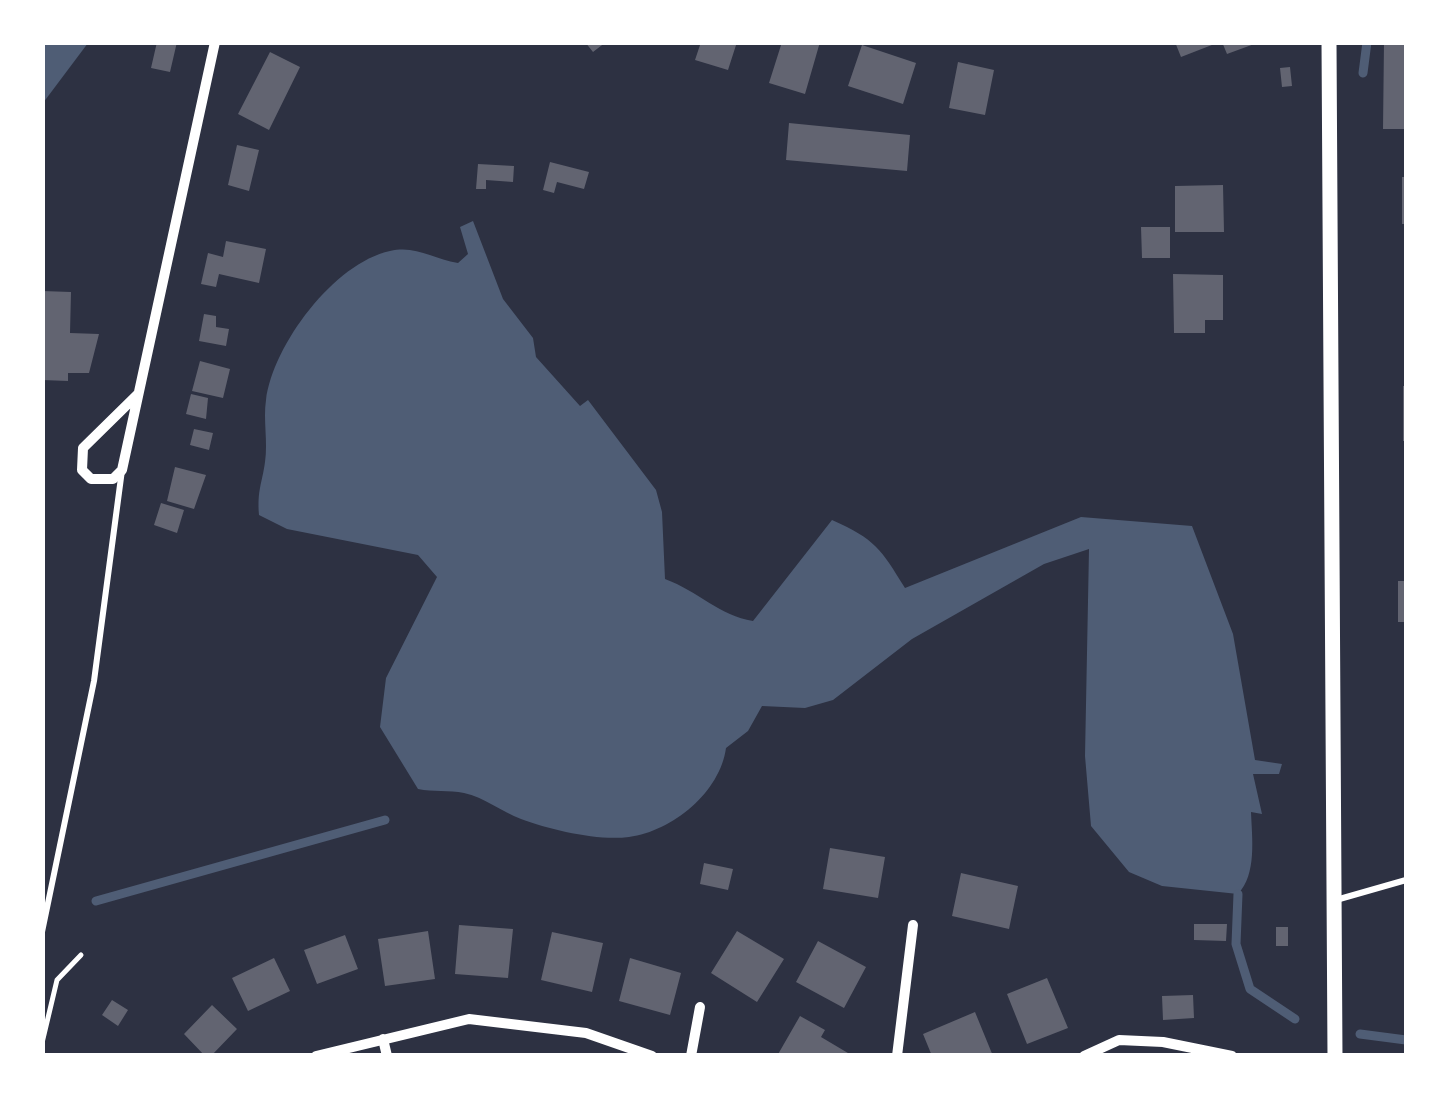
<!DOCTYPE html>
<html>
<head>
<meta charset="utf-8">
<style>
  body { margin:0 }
  #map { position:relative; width:1449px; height:1098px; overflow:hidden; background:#2d3142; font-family:Lora,serif }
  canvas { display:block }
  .frame { position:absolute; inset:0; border:45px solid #fff; pointer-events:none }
</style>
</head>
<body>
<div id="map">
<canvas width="1449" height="1098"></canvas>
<div class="frame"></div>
</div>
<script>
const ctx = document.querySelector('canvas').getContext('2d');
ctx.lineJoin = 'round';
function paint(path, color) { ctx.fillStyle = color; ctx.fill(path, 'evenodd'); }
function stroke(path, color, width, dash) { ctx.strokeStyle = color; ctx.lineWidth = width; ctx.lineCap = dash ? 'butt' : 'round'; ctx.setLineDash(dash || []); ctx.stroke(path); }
paint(new Path2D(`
  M 43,42 L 88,43 L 43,103 L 42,43 Z
  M 473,221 L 503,299 L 533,338 L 536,357 L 580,406 L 588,400 L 656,490 L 662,512 L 665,579 C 698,591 720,616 753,621 L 832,520 C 875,539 881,549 905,588 L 1081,517 L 1192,526 L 1233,634 L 1255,760 L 1282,764 L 1279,774 L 1253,774 L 1262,814 L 1251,812 C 1252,838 1257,874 1238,894 L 1162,886 L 1129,872 L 1091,826 L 1085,756 L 1089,549 L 1044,564 L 912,639 L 833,700 L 805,708 L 762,706 L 748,731 L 726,748 C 720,792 673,831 629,837 C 597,841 551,830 521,819 C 502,812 484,797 464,793 C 449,790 433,792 418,789 L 380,727 L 386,678 L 437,577 L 418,555 L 287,529 L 259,515 C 257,490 262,484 265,462 C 268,441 263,420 266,400 C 273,345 334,263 390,251 C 416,245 433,259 458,263 L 468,254 L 460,227 Z`), '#4f5d75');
stroke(new Path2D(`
  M 1363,73 L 1367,42
  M 1238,894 L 1236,944 L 1250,989 L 1295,1019
  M 96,901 L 385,820
  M 1360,1034 L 1406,1040`), '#4f5d75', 9);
paint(new Path2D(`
  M 157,42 L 177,42 L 170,72 L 151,68 Z
  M 585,42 L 606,42 L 593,52 Z
  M 701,42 L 737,42 L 728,70 L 695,60 Z
  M 782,42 L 820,42 L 805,94 L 769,83 Z
  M 1175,42 L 1217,42 L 1217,43 L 1181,57 Z
  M 1222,42 L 1257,42 L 1257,43 L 1227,54 Z
  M 1384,42 L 1406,42 L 1406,129 L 1383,129 Z
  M 862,45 L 916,63 L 903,104 L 848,86 Z
  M 270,52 L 300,67 L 269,130 L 238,114 Z
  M 958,62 L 994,70 L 985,115 L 949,108 Z
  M 1290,67 L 1292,86 L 1282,87 L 1280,68 Z
  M 789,123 L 910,135 L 907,171 L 786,160 Z
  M 237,145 L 259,150 L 249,191 L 228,185 Z
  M 550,162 L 589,172 L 584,189 L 557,182 L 554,193 L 543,190 Z
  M 478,164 L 514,166 L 513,182 L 486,180 L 486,189 L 476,189 Z
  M 1402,177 L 1406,177 L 1406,224 L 1402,224 Z
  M 1223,185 L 1224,232 L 1175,232 L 1175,186 Z
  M 1141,227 L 1170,227 L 1170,258 L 1142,258 Z
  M 226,241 L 266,249 L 259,283 L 219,274 L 216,287 L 201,284 L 208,253 L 223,257 Z
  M 1173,274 L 1223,275 L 1223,320 L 1205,320 L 1205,333 L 1174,333 Z
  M 42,291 L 71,292 L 70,333 L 99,334 L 89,373 L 68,373 L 68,381 L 42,380 Z
  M 204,314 L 216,316 L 216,327 L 229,329 L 226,346 L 199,341 Z
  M 200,361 L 230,369 L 223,398 L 192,391 Z
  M 1403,386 L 1406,386 L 1406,441 L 1403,441 Z
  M 191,394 L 208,398 L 206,419 L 186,414 Z
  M 194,429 L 213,433 L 209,450 L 190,445 Z
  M 175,467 L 206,475 L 194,509 L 167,501 Z
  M 161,503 L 184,510 L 177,533 L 154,525 Z
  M 1398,581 L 1406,581 L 1406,622 L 1398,622 Z
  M 830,848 L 885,857 L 878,898 L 823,889 Z
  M 704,863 L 733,869 L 728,890 L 700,884 Z
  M 961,873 L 1018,886 L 1009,929 L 952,916 Z
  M 1194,924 L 1227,924 L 1226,941 L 1194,940 Z
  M 459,925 L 513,929 L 508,978 L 455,974 Z
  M 1276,927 L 1288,927 L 1288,946 L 1276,946 Z
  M 428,931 L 435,979 L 385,986 L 378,939 Z
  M 737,931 L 784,959 L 757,1002 L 711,973 Z
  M 552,932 L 603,943 L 592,992 L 541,980 Z
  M 345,935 L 358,969 L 317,984 L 304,950 Z
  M 818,941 L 866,967 L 844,1008 L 796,982 Z
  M 274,958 L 290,991 L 248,1011 L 232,978 Z
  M 630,958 L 681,973 L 670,1015 L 619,1001 Z
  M 1047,978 L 1068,1028 L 1027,1044 L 1007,994 Z
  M 1193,995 L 1194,1018 L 1163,1020 L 1162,996 Z
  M 112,1000 L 128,1010 L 118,1026 L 102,1015 Z
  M 212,1005 L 237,1029 L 211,1056 L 205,1056 L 184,1034 Z
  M 975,1012 L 993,1056 L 932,1056 L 923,1034 Z
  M 800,1016 L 825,1030 L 821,1037 L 853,1056 L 777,1056 Z`), '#626471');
stroke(new Path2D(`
  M 42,1043 L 57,980 L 81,955`), '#fff', 5);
stroke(new Path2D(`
  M 1336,900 L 1406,880
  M 42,932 L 94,681 L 122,470`), '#fff', 6);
stroke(new Path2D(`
  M 138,394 L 83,448 L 82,470 L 91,479 L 113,479 L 122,470 L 215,42
  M 383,1039 L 387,1056
  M 316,1056 L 469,1019 L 586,1033 L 652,1056
  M 691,1056 L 700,1007
  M 897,1056 L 913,925
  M 1084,1056 L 1119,1040 L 1163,1042 L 1232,1056`), '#fff', 10);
stroke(new Path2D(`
  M 1329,42 L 1335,1056`), '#fff', 15);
</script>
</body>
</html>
